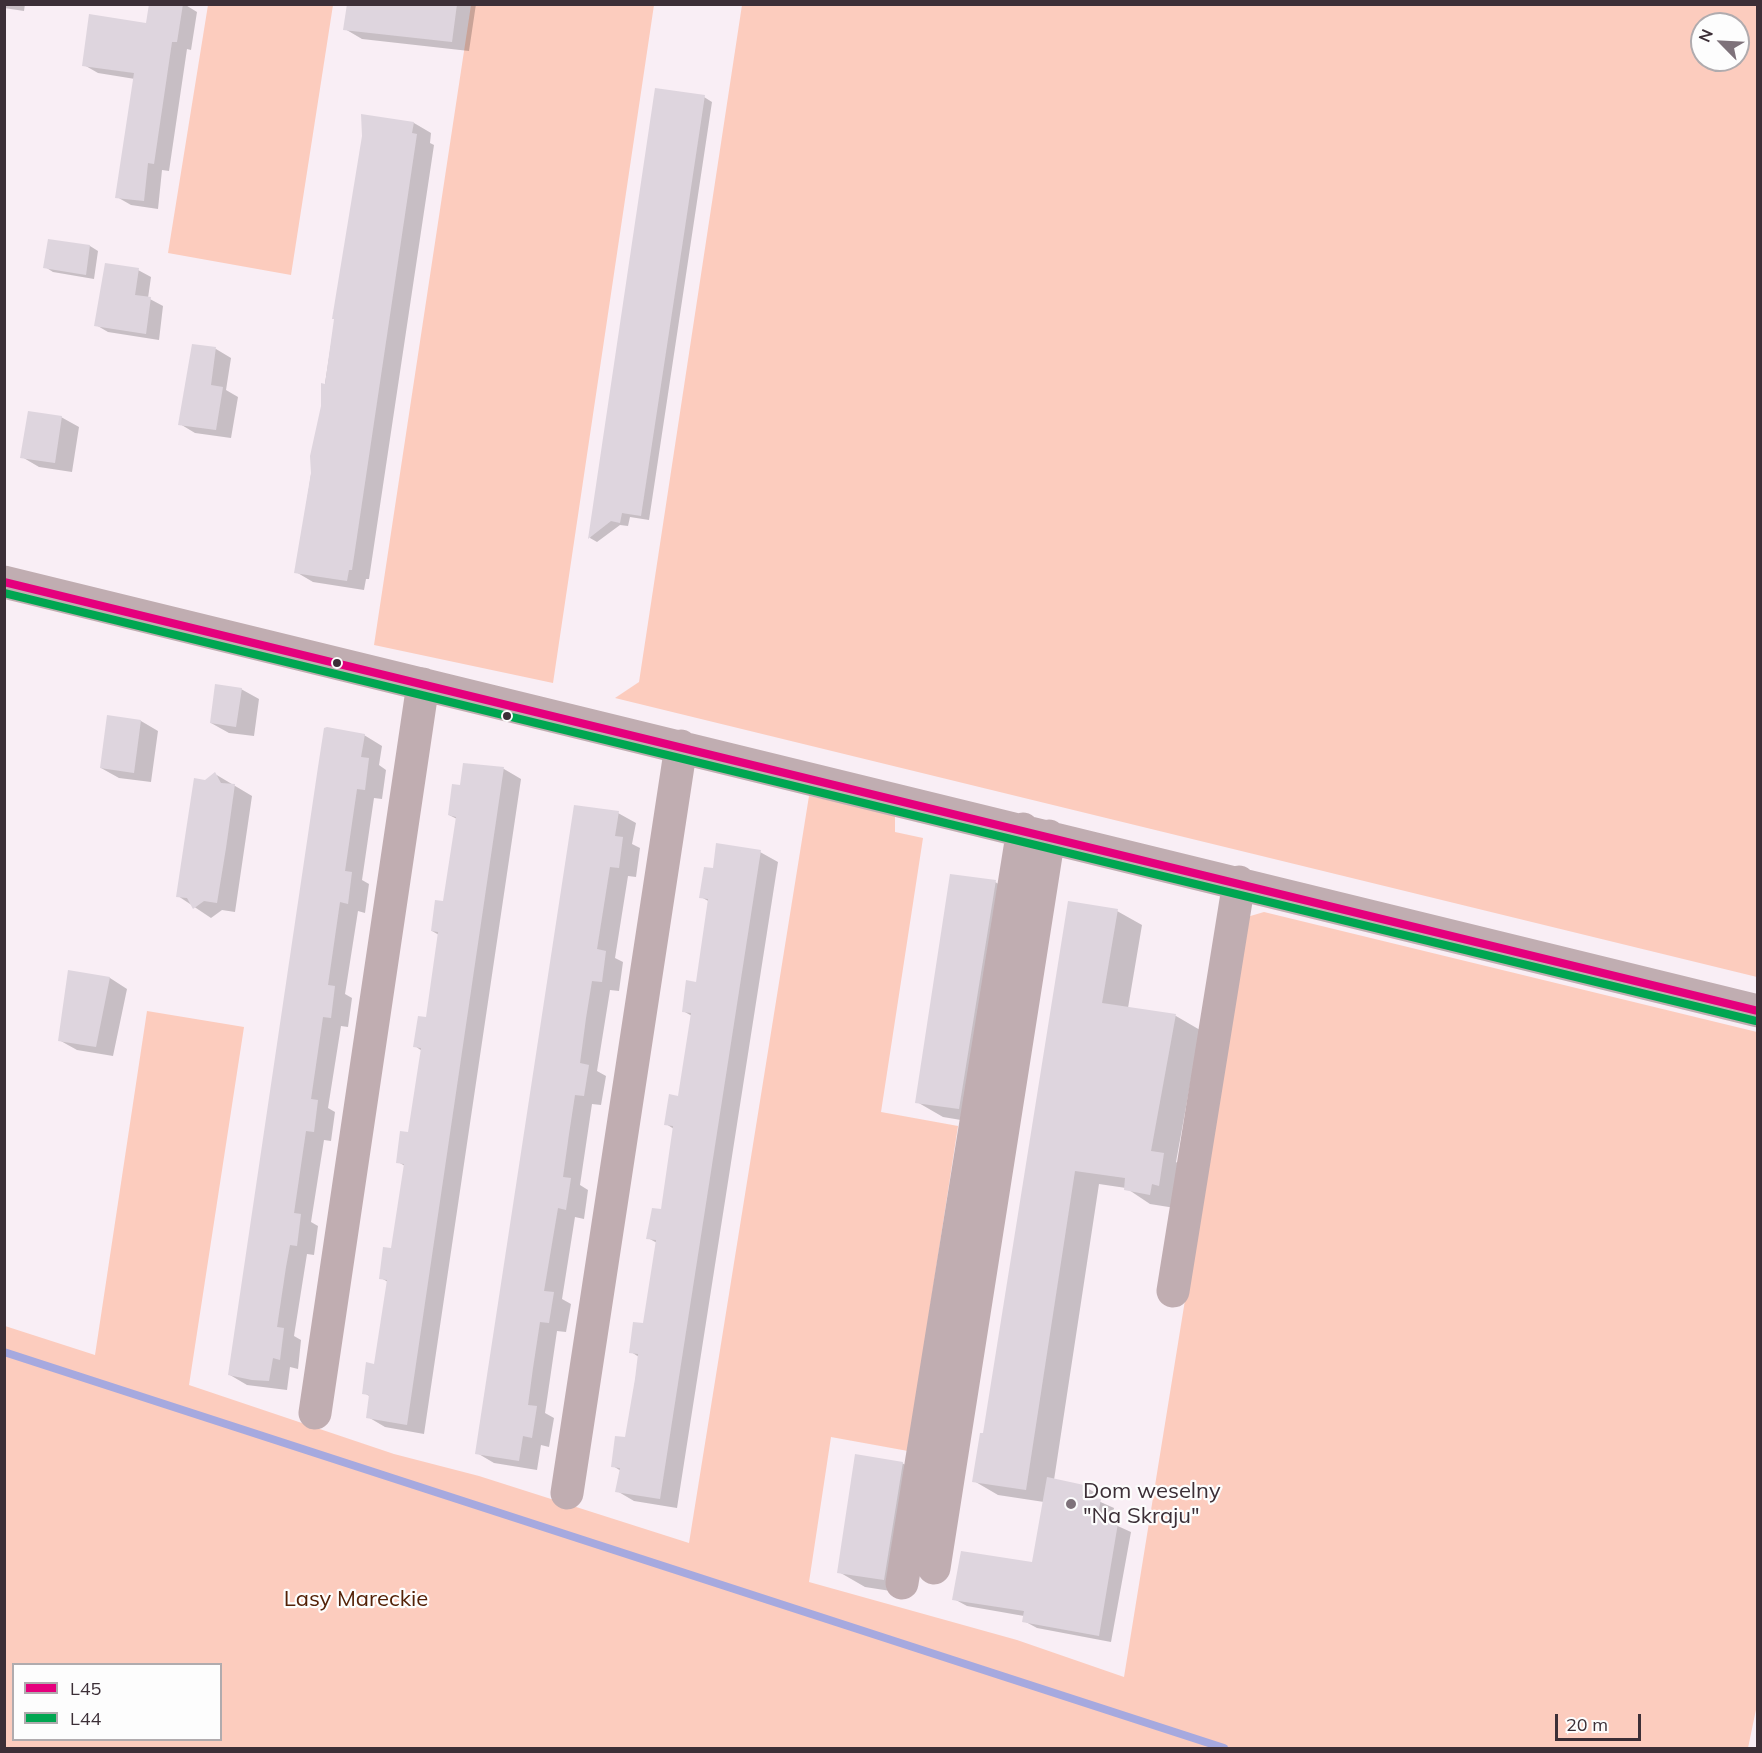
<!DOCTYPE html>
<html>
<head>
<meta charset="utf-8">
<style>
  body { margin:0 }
  #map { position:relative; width:1762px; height:1753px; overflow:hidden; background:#f9eef5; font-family:Mulish,sans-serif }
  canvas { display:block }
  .frame { position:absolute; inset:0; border:6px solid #3c2f37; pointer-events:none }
  .legend { position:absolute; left:12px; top:1663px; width:210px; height:78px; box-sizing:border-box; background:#fdfdfd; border:2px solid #b0abae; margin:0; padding:8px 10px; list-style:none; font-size:18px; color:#3c2f37 }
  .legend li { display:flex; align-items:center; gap:12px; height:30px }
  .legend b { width:30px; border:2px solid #b0abae }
  .north { position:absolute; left:1690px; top:12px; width:60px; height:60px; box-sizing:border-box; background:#fdfdfd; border:2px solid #b0abae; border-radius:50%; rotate:294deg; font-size:16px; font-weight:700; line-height:24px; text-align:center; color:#3c2f37 }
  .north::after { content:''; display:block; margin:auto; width:21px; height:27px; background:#7e727a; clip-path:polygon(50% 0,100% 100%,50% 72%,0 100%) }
  .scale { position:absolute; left:1555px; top:1714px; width:86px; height:27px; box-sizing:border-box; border:3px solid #3c2f37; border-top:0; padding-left:8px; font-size:18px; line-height:21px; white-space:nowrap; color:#3c2f37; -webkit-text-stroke:4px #fdfdfd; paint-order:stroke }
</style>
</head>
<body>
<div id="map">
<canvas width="1762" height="1753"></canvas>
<div class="frame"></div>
<ul class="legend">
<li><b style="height:8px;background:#e5007d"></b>L45</li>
<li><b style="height:8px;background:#00a651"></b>L44</li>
</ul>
<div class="north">N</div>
<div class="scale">20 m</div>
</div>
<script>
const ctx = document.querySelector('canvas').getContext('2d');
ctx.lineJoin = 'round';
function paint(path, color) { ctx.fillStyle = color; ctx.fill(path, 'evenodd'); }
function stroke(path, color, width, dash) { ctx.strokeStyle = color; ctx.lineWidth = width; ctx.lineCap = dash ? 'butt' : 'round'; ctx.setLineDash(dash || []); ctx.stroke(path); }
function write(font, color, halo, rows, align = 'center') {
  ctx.font = font + ' Mulish,sans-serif'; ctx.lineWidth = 4.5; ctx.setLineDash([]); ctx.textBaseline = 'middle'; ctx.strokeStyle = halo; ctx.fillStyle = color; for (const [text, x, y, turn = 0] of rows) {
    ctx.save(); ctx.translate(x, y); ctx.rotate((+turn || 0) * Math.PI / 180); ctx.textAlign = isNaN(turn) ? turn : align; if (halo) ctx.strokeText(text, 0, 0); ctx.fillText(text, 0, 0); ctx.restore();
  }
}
paint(new Path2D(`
  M 208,5 L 333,5 L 291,275 L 168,253 Z
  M 471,5 L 654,5 L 553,683 L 374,645 Z
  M 742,5 L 1757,5 L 1757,977 L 615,698 L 639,682 ZM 1702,24 L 1738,24 L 1738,60 L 1702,60 Z
  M 809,796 L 895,814 L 895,832 L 923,838 L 881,1112 L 958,1126 L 908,1451 L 831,1437 L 809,1582 L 1017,1640 L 1124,1677 L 1247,917 L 1264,912 L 1757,1032 L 1758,1700 L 1748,1748 L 5,1748 L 5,1326 L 95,1355 L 147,1011 L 244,1027 L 189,1385 L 394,1454 L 479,1476 L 689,1543 ZM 14,1664 L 220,1664 L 220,1740 L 14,1740 Z`), '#fcccbe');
paint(new Path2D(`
  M 4,4 L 25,4 L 24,11 L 4,8 Z
  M 150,4 L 184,4 L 197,12 L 191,50 L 187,49 L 169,171 L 162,170 L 158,209 L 131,205 L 117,197 L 135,79 L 98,73 L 84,65 L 147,24 Z
  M 348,4 L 476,4 L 469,51 L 362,39 L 345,29 Z
  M 656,90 L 704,97 L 712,102 L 649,520 L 630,517 L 628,526 L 620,525 L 597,542 L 590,538 Z
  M 363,116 L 414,123 L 431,133 L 430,143 L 434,145 L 369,579 L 366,579 L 364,590 L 313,582 L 296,572 L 363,136 Z
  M 49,240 L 90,246 L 98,251 L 94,279 L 53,272 L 45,267 Z
  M 138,270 L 151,277 L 148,298 L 163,306 L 159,340 L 108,332 L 96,325 Z
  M 193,346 L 216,349 L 231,358 L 226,390 L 238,397 L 231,438 L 195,433 L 180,424 Z
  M 61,417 L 79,427 L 72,472 L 39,467 L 22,457 Z
  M 241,689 L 259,699 L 254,736 L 229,733 L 211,723 Z
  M 108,717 L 141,721 L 158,731 L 151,782 L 119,778 L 101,768 Z
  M 364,735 L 382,746 L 379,765 L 386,770 L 382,799 L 374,798 L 362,880 L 369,884 L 365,913 L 358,911 L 345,994 L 352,998 L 348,1027 L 341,1026 L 328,1108 L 335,1112 L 331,1141 L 324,1140 L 311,1222 L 318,1226 L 314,1255 L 307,1254 L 294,1336 L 301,1340 L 298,1369 L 290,1367 L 287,1390 L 247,1385 L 230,1375 Z
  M 465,764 L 504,769 L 521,779 L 424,1434 L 385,1427 L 368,1417 L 371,1397 L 364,1393 L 375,1365 L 388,1282 L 381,1278 L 392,1250 L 405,1166 L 398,1162 L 410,1134 L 422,1051 L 415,1046 L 427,1019 L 439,935 L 432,931 L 444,902 L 457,819 L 449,815 L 461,787 Z
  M 215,774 L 252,796 L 235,912 L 222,910 L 211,918 L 178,896 L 206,782 Z
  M 618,813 L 636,823 L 632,844 L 640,848 L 636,877 L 628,876 L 615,958 L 623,962 L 619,991 L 610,990 L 597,1071 L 606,1076 L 601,1105 L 592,1104 L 580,1185 L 588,1190 L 584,1219 L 575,1217 L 562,1299 L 571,1304 L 566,1332 L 557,1331 L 550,1379 L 545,1413 L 554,1418 L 549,1447 L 541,1445 L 537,1470 L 494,1463 L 477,1453 Z
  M 760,852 L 778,862 L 677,1508 L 634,1501 L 617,1491 L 621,1471 L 613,1466 L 626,1439 L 639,1357 L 631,1352 L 644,1325 L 657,1243 L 648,1238 L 662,1211 L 674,1129 L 666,1124 L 680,1097 L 692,1016 L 683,1011 L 697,984 L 710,902 L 701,897 L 714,869 Z
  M 995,882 L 1022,897 L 985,1124 L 943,1117 L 917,1102 Z
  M 1117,911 L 1142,925 L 1128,1008 L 1176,1016 L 1200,1030 L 1176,1162 L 1188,1169 L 1175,1208 L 1150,1204 L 1126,1188 L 1099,1184 L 1054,1480 L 1084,1486 L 1097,1494 L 1096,1500 L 1114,1508 L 1111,1523 L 1131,1532 L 1111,1642 L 1037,1628 L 1024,1621 L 1024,1616 L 967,1606 L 954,1599 L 1033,1564 L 1044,1502 L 998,1495 L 974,1481 Z
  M 69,972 L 110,978 L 127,989 L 113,1056 L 77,1050 L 59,1040 Z
  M 902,1463 L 928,1478 L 910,1594 L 865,1587 L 839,1572 Z`), '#0003');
stroke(new Path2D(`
  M 4,1352 L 1224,1748`), '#a6a9df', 8);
paint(new Path2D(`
  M 149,4 L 183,4 L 177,42 L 172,42 L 154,164 L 148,163 L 144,201 L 115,198 L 134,73 L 82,66 L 89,14 L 146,23 Z
  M 347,4 L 457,4 L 452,42 L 343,30 Z
  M 655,88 L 705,95 L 684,234 L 641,516 L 622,513 L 620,523 L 611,521 L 588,539 Z
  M 361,114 L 414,122 L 412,133 L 417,134 L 352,570 L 349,570 L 347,581 L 294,573 L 311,473 L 310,456 L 321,406 L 321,383 L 325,384 L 334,319 L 332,319 L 362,136 Z
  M 48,239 L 90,245 L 86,275 L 43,268 Z
  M 105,263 L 139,268 L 135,295 L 151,297 L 146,334 L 94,326 Z
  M 192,344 L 216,347 L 211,385 L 223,387 L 216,430 L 178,425 Z
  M 28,411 L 62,416 L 55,463 L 20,458 Z
  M 215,684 L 242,688 L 236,727 L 210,723 Z
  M 107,715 L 141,720 L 134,773 L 100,768 Z
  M 327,727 L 365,734 L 361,757 L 369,758 L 365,790 L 357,789 L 345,871 L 352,872 L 348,904 L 340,902 L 328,985 L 335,986 L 331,1018 L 323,1017 L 311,1099 L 318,1100 L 314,1132 L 306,1131 L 294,1213 L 301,1214 L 297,1246 L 290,1245 L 286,1267 L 277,1327 L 284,1328 L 280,1360 L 273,1358 L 269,1381 L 252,1380 L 228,1375 L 318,767 L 324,728 Z
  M 463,763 L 504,767 L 407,1425 L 366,1418 L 369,1395 L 362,1394 L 366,1362 L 374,1364 L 387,1280 L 379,1279 L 383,1247 L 391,1248 L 404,1164 L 396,1163 L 400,1131 L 408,1132 L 421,1048 L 413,1047 L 418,1016 L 426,1017 L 438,932 L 431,931 L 435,900 L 443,901 L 456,817 L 448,815 L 452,784 L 460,785 Z
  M 215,772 L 221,783 L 235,784 L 226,848 L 217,903 L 204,901 L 193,909 L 187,898 L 176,897 L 185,837 L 194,778 L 205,780 Z
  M 574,805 L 619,811 L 615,836 L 623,837 L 619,868 L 610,867 L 597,949 L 606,951 L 602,982 L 592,981 L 586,1018 L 580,1063 L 589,1065 L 584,1096 L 575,1095 L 569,1134 L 563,1177 L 571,1178 L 566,1210 L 558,1208 L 544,1291 L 554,1292 L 549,1323 L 540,1322 L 533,1368 L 528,1405 L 537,1406 L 532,1438 L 523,1436 L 519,1461 L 475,1454 Z
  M 716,843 L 761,850 L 660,1499 L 615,1492 L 620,1468 L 611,1467 L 615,1436 L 625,1437 L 635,1379 L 638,1354 L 629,1353 L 633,1322 L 643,1323 L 656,1240 L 646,1239 L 652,1208 L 661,1209 L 673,1126 L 664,1125 L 669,1094 L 678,1096 L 691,1013 L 682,1012 L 686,980 L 696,982 L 708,899 L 699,898 L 704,867 L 713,868 Z
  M 950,874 L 996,880 L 959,1109 L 915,1103 Z
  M 1068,901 L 1118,909 L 1102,1003 L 1176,1014 L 1151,1151 L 1164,1153 L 1159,1186 L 1152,1184 L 1150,1195 L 1124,1190 L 1125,1178 L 1075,1171 L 1026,1490 L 972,1482 L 980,1433 L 983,1433 Z
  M 68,970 L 110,977 L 96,1047 L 58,1041 Z
  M 855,1454 L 903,1462 L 884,1580 L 837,1573 Z
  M 1047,1477 L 1084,1485 L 1082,1496 L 1101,1499 L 1097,1519 L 1118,1523 L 1099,1636 L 1022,1622 L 1024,1611 L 952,1600 L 961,1551 L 1032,1562 Z`), '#ded5de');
stroke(new Path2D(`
  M 4,582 L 1758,1011
  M 1173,1291 L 1239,882
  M 315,1413 L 423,684
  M 567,1493 L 681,746
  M 934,1568 L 1049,836
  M 902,1583 L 1023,829`), '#c0adb1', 33);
stroke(new Path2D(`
  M 4,582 L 1758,1011`), '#e5007d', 8);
stroke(new Path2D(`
  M 4,593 L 1756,1021`), '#00a651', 8);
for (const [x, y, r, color] of [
  [337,663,5,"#3c2f37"],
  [507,716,5,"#3c2f37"],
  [1071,1504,6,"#7e727a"]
]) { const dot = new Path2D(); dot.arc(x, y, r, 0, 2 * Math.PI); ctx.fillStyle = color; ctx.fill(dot); stroke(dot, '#fdfdfd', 2); }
write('22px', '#3c2f37', '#fdfdfd', [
  ["Dom weselny",1083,1491],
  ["\"Na Skraju\"",1083,1516]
], 'left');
write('22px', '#542107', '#fdfdfd', [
  ["Lasy Mareckie",356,1599]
]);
</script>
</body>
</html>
